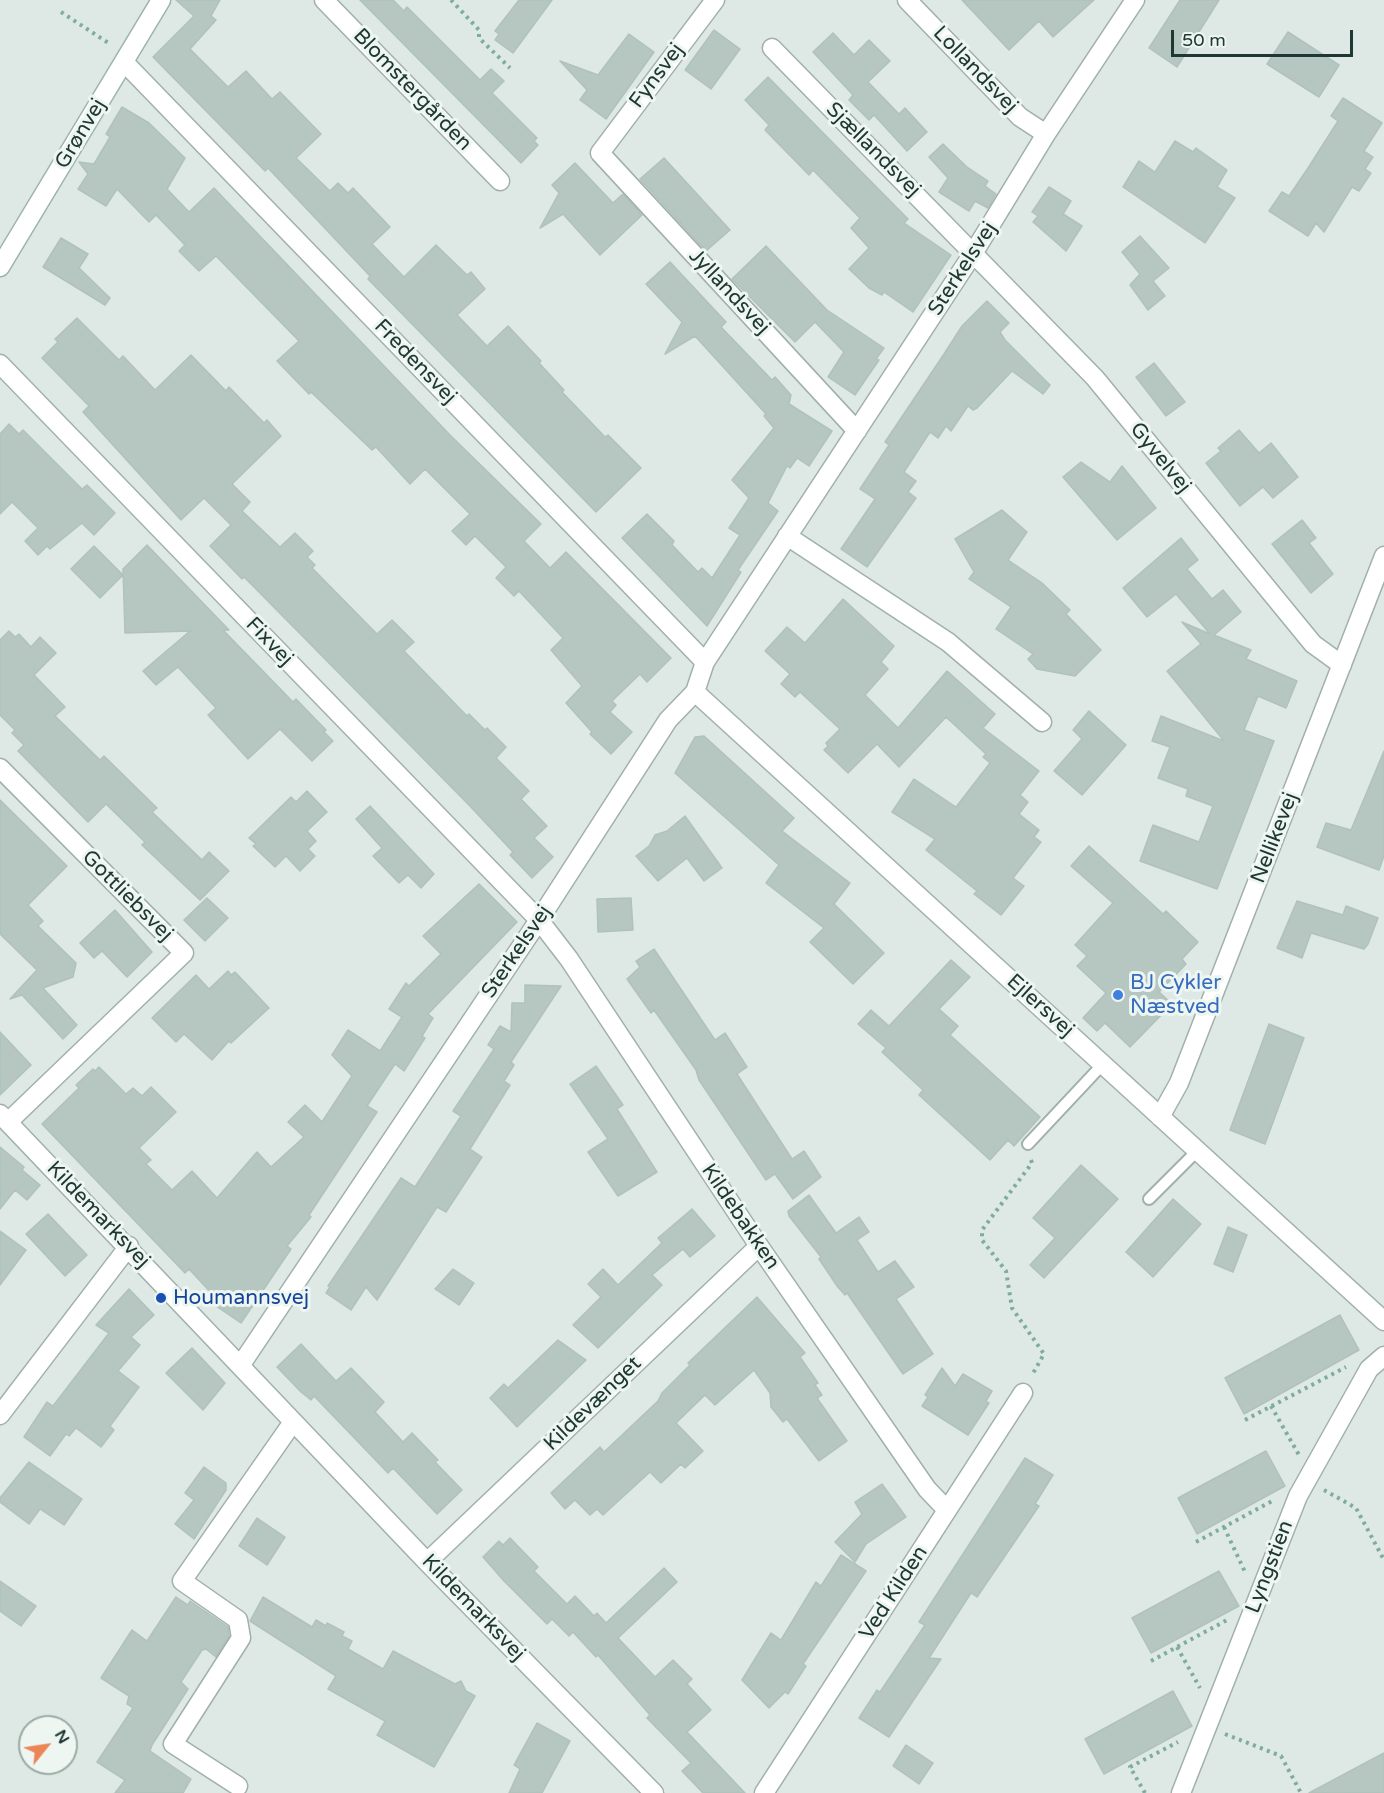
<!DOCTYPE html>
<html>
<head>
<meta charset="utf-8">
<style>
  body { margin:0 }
  #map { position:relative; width:1384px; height:1793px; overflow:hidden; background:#dee9e5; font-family:"Varela Round",sans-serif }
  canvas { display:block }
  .north { position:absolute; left:18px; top:1715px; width:60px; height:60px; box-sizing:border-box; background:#eef6f2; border:2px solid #9caaa6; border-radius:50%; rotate:60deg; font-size:16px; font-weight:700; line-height:24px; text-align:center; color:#203833 }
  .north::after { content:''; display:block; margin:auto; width:21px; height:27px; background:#ed8657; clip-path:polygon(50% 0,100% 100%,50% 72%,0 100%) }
  .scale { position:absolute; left:1171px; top:30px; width:182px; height:27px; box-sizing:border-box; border:3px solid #203833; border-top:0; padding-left:8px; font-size:18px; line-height:21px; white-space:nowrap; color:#203833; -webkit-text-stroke:4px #eef6f2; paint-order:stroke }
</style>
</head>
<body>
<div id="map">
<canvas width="1384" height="1793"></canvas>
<div class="north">N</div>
<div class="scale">50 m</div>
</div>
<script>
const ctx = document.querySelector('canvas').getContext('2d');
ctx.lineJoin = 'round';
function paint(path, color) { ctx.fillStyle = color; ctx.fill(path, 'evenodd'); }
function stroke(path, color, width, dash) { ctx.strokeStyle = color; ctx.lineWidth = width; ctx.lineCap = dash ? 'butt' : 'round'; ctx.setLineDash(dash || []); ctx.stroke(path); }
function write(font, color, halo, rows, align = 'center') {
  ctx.font = font + ' "Varela Round",sans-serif'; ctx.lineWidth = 6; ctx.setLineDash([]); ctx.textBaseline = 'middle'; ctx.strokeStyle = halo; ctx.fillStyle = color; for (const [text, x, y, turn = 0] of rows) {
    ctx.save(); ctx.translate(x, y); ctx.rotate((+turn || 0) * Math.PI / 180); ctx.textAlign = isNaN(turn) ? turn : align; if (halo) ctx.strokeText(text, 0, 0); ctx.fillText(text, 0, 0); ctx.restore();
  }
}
const building = new Path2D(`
  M 176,0 L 220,0 L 211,16 L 216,20 L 190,49 L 228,87 L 246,71 L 272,99 L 280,92 L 321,134 L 296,158 L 330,191 L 338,183 L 348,193 L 353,188 L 390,227 L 372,244 L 404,277 L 436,245 L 467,275 L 471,272 L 485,289 L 457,315 L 487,346 L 508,326 L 541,361 L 539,363 L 564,390 L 562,392 L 605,437 L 608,435 L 641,468 L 596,512 L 368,279 L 370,276 L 268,168 L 265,171 L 153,57 L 194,16 Z
  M 360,0 L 393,0 L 404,11 L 407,7 L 480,80 L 491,69 L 504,81 L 492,93 L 537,138 L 534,141 L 538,145 L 521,163 Z
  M 519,0 L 552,0 L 513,53 L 495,40 L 499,34 L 495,31 Z
  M 962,0 L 1094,0 L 1053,37 L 1039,21 L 1009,50 Z
  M 1180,0 L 1219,0 L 1177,67 L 1149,48 Z
  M 714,30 L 740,49 L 711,89 L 685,70 Z
  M 1288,32 L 1339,65 L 1319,97 L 1267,64 Z
  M 833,33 L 854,55 L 869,40 L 890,61 L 868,82 L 899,114 L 905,108 L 927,132 L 907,151 L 874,115 L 869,120 L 849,100 L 853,95 L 813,52 Z
  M 629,34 L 654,52 L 606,119 L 580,100 L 587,90 L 560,61 L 598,75 Z
  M 768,77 L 908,219 L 904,223 L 951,255 L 913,312 L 884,292 L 882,295 L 869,288 L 849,269 L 869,248 L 851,228 L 860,218 L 813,170 L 809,175 L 765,130 L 769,125 L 745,100 Z
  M 1343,98 L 1382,123 L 1364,151 L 1373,157 L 1365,169 L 1371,173 L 1359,191 L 1352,187 L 1324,232 L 1316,223 L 1308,236 L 1269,211 L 1282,192 L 1289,196 L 1308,168 L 1338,121 L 1331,116 Z
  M 122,107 L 149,123 L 185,158 L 167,189 L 189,212 L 214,188 L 451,436 L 541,524 L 524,541 L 550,568 L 566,552 L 671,658 L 647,682 L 640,674 L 612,701 L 616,705 L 610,712 L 632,732 L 611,754 L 590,734 L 592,732 L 566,703 L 582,686 L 551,650 L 563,638 L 519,591 L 514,596 L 496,578 L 506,567 L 475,536 L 466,545 L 452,531 L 470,514 L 425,469 L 410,484 L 376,447 L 372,450 L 311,392 L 309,394 L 277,361 L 299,341 L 216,256 L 199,271 L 179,251 L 185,245 L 156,215 L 149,222 L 117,189 L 106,206 L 78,189 L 88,174 L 79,162 L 94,164 L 110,137 L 106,134 Z
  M 1175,141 L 1193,152 L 1196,148 L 1227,170 L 1217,187 L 1235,198 L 1205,243 L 1123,187 L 1139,161 L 1155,172 Z
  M 943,144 L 967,167 L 988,181 L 985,186 L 996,194 L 988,208 L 975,201 L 969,211 L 939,192 L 948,178 L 929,157 Z
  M 664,158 L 730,230 L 706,251 L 640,179 Z
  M 575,163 L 613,203 L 623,194 L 642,215 L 600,255 L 563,214 L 540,228 L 559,193 L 552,185 Z
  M 1049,187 L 1071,201 L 1063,214 L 1082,226 L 1066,251 L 1033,222 L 1038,216 L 1032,212 Z
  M 1140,236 L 1169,268 L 1153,281 L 1165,296 L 1148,310 L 1130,285 L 1140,274 L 1122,252 Z
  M 61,238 L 88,254 L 79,268 L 110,298 L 105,305 L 43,267 Z
  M 766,246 L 827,310 L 884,348 L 876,359 L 879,360 L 855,395 L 828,377 L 844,352 L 815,322 L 795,342 L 732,279 Z
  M 670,262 L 726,322 L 721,327 L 772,380 L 775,377 L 791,395 L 789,404 L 832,431 L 809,466 L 797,458 L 790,468 L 787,466 L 768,503 L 778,511 L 738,570 L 741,572 L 707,626 L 622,538 L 647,514 L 674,541 L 672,545 L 698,572 L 702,568 L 712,578 L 740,535 L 729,528 L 749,498 L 732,480 L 774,428 L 764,416 L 766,414 L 695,336 L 665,354 L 682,322 L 646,284 Z
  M 987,301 L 1009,323 L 1000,332 L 1005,340 L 1050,385 L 1043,394 L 1012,371 L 977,408 L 973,410 L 968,406 L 951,431 L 946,426 L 938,438 L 930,432 L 904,472 L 916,481 L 908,492 L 916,498 L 867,567 L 841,549 L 875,499 L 860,489 L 889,445 L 885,442 L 944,354 L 962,326 Z
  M 77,318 L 119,360 L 123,356 L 155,390 L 191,355 L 226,391 L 229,387 L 264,423 L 267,420 L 281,436 L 232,484 L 250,502 L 242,511 L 280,547 L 295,533 L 313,551 L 307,557 L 315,565 L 312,568 L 377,634 L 392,620 L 414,642 L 404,651 L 467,716 L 469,714 L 485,730 L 487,728 L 506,747 L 496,758 L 529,791 L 521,799 L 547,826 L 534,838 L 553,857 L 532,878 L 510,855 L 513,852 L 468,804 L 253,586 L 244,577 L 242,579 L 210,546 L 231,525 L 204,498 L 181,520 L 83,412 L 89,406 L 42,358 L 58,342 L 55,339 Z
  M 1154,363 L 1185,402 L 1166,416 L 1136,377 Z
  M 9,424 L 19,434 L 23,430 L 82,489 L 87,485 L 115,513 L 94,535 L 82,523 L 50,549 L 47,546 L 38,555 L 25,541 L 38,528 L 12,502 L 0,514 L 0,434 Z
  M 1239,430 L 1259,453 L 1271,443 L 1298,477 L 1273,498 L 1263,487 L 1240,506 L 1206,463 L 1221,451 L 1218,448 Z
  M 1081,462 L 1110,482 L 1122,466 L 1156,508 L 1117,540 L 1063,477 Z
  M 1002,510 L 1027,532 L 1008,560 L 1042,583 L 1070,610 L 1066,614 L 1101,650 L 1075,676 L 1037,669 L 1028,659 L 1033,654 L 996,629 L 1011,607 L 969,579 L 974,572 L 955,539 Z
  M 1302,520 L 1316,538 L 1309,543 L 1333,574 L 1311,593 L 1272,544 Z
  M 1181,538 L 1198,560 L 1187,569 L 1212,599 L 1223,590 L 1241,612 L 1214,635 L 1251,650 L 1246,659 L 1297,681 L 1286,708 L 1258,696 L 1244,730 L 1274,741 L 1217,889 L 1140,861 L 1153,825 L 1199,842 L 1213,806 L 1186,796 L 1188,789 L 1158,778 L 1170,747 L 1152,741 L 1161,716 L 1224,741 L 1167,671 L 1201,644 L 1182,622 L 1210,634 L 1176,594 L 1147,617 L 1123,588 Z
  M 147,545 L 229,630 L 223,630 L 293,702 L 296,699 L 326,730 L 324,732 L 333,741 L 312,761 L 280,729 L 248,759 L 208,715 L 216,708 L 178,667 L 156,685 L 143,671 L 190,631 L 125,633 L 123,569 Z
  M 94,546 L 123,575 L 100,598 L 71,569 Z
  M 843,599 L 894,646 L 881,662 L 888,669 L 865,695 L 898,728 L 947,671 L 995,714 L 983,728 L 1039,771 L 1020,795 L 1028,802 L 1019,814 L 1039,830 L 1034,837 L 1041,842 L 1013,878 L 1024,886 L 1001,915 L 974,894 L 977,891 L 926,850 L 935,839 L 892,812 L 914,779 L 956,807 L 990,763 L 983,757 L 986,754 L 946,717 L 899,767 L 877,744 L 848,773 L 824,750 L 828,746 L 826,743 L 840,729 L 800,692 L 795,697 L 781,684 L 790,674 L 765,651 L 787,627 L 805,643 Z
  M 9,631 L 15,637 L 19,634 L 31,647 L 40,637 L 56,653 L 34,675 L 65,707 L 55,716 L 100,760 L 104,756 L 157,808 L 152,812 L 202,860 L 209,852 L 229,871 L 200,900 L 142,845 L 145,842 L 106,804 L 88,822 L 18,751 L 24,745 L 12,733 L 15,730 L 0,715 L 0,640 Z
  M 1089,711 L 1126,745 L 1082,795 L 1054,771 L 1082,739 L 1073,730 Z
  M 704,736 L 794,818 L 782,831 L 850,883 L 834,904 L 884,953 L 853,984 L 810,942 L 824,928 L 766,883 L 779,865 L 675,773 L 695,737 Z
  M 1384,751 L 1384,856 L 1379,870 L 1317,847 L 1326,823 L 1351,830 Z
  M 307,791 L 327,812 L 307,831 L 316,841 L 308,849 L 315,856 L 300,871 L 286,856 L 275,867 L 253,846 L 256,844 L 249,838 L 291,797 L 296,802 Z
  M 0,800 L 67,866 L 28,905 L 43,921 L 38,926 L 76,963 L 73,977 L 43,988 L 77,1025 L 63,1039 L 22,995 L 10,999 L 37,970 L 0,934 Z
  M 370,806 L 434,874 L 421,888 L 408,875 L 399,883 L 373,856 L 382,848 L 356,819 Z
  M 685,816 L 722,868 L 704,881 L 687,858 L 658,881 L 636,856 L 649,846 L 655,835 L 667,831 Z
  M 1089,846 L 1163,914 L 1166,911 L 1198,942 L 1182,959 L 1186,964 L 1159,992 L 1172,1004 L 1130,1047 L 1105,1023 L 1097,1031 L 1083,1018 L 1106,993 L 1077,966 L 1087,956 L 1075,945 L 1113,903 L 1071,866 Z
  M 479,884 L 517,922 L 428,1014 L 433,1018 L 422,1036 L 425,1038 L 404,1071 L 395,1064 L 367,1106 L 377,1112 L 309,1215 L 311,1217 L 287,1246 L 291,1249 L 241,1323 L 210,1302 L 214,1296 L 189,1269 L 185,1273 L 42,1124 L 79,1088 L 76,1085 L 93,1069 L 95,1071 L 99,1067 L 126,1094 L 133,1088 L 142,1096 L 151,1087 L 176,1112 L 139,1148 L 151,1160 L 146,1164 L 172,1190 L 192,1171 L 217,1198 L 257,1152 L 271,1167 L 304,1137 L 288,1122 L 305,1105 L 322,1122 L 352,1076 L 332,1055 L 348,1030 L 380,1051 L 402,1017 L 389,1009 L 406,983 L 409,986 L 441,954 L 423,936 Z
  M 207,898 L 228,918 L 205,941 L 184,920 Z
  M 631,898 L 633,930 L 598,932 L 597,899 Z
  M 1297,901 L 1343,915 L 1346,906 L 1378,918 L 1368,944 L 1364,949 L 1311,933 L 1302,958 L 1277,948 Z
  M 115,910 L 152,952 L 127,977 L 102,951 L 94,958 L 80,943 Z
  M 654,949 L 715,1040 L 725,1033 L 747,1067 L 737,1074 L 792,1159 L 804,1151 L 821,1177 L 793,1199 L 775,1174 L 766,1180 L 699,1080 L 696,1070 L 654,1010 L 651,1013 L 627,979 L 640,967 L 636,961 Z
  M 951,960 L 970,977 L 939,1009 L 958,1026 L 950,1035 L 1040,1117 L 1014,1146 L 1008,1140 L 990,1160 L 919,1095 L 923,1090 L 882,1052 L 886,1048 L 858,1024 L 871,1010 L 889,1026 Z
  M 228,971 L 231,975 L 235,972 L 269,1008 L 231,1043 L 229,1041 L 212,1060 L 184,1034 L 176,1042 L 152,1018 L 196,975 L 209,989 Z
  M 525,985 L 561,986 L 511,1062 L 514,1065 L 504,1081 L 510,1085 L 470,1149 L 482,1157 L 446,1212 L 437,1207 L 377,1300 L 366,1287 L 351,1310 L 326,1293 L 330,1287 L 328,1286 L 401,1178 L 415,1187 L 461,1116 L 453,1111 L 494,1049 L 488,1045 L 500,1026 L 511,1032 L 512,1003 L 525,1003 Z
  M 1269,1024 L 1304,1038 L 1265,1144 L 1230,1130 Z
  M 0,1032 L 31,1065 L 0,1095 Z
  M 596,1066 L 623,1105 L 617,1109 L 657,1172 L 618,1196 L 588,1152 L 608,1139 L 570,1084 Z
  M 0,1147 L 24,1167 L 22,1170 L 40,1185 L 27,1200 L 15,1190 L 0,1209 Z
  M 1081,1165 L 1118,1199 L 1044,1278 L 1030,1265 L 1055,1238 L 1033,1218 Z
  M 809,1195 L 836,1233 L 859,1217 L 869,1232 L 857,1240 L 878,1272 L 895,1261 L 914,1287 L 896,1299 L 933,1354 L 903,1374 L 847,1293 L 845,1295 L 837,1286 L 819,1259 L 821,1257 L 789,1216 L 788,1211 Z
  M 1173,1199 L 1201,1224 L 1153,1277 L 1126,1252 Z
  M 692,1209 L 715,1236 L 690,1257 L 683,1249 L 652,1275 L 662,1285 L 598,1348 L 573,1325 L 601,1297 L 588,1284 L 603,1269 L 618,1285 L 662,1243 L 658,1238 Z
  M 48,1214 L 87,1255 L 65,1276 L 26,1234 Z
  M 1228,1227 L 1247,1235 L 1233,1272 L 1214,1264 Z
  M 0,1231 L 26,1250 L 0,1285 Z
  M 453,1269 L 474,1283 L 459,1305 L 435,1289 Z
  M 129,1289 L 154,1315 L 131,1337 L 140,1345 L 118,1371 L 139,1387 L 110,1426 L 114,1430 L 101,1447 L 76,1428 L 69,1436 L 66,1434 L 50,1456 L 24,1437 L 47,1402 L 53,1406 L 109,1333 L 96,1325 Z
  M 757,1297 L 805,1353 L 800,1357 L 818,1383 L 815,1385 L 822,1395 L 817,1398 L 847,1441 L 819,1461 L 787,1419 L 783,1422 L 771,1407 L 770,1393 L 754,1370 L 715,1405 L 705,1395 L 676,1423 L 703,1451 L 685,1468 L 681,1464 L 661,1483 L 650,1472 L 603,1515 L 597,1509 L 590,1515 L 575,1500 L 565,1509 L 551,1493 L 600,1447 L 604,1452 L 658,1401 L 662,1393 L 690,1365 L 688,1363 Z
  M 1340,1315 L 1359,1350 L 1244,1414 L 1225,1378 Z
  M 558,1340 L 586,1360 L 517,1427 L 490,1398 L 504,1384 L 508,1388 Z
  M 301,1344 L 336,1381 L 351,1368 L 384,1402 L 375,1412 L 403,1442 L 412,1433 L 438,1460 L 435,1462 L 462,1490 L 437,1514 L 393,1468 L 388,1473 L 314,1396 L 311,1400 L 301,1392 L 277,1367 Z
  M 192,1348 L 225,1383 L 203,1410 L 166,1373 Z
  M 942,1368 L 955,1386 L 963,1374 L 992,1391 L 986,1401 L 989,1403 L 968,1435 L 922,1406 L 928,1397 L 925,1395 Z
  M 1266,1451 L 1285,1486 L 1197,1534 L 1178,1498 Z
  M 1025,1458 L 1053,1475 L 1035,1504 L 1039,1506 L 977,1597 L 971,1593 L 929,1658 L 941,1659 L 889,1737 L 859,1718 L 877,1690 L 880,1692 L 925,1625 L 919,1622 Z
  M 29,1462 L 82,1499 L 64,1525 L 40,1509 L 29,1524 L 0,1502 L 0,1498 Z
  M 204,1467 L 226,1483 L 226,1490 L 194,1539 L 175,1524 L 194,1500 L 185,1493 Z
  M 882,1484 L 906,1517 L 866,1544 L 855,1562 L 835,1542 L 862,1514 L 855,1502 Z
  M 257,1518 L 285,1537 L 267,1565 L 239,1546 Z
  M 510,1538 L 538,1567 L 534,1571 L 567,1604 L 575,1596 L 594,1616 L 597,1613 L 606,1623 L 664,1568 L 677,1582 L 618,1638 L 655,1677 L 673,1660 L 692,1679 L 687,1684 L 711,1710 L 687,1732 L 745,1793 L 703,1793 L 682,1771 L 691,1763 L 647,1718 L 650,1715 L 598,1655 L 596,1657 L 573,1632 L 569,1636 L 552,1619 L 547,1624 L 504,1581 L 483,1557 L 499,1541 L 503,1545 Z
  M 841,1555 L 866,1571 L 803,1664 L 806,1666 L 788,1694 L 785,1692 L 769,1708 L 742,1680 L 771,1633 L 781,1640 L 816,1582 L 821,1586 Z
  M 1219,1571 L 1239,1606 L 1151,1653 L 1132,1618 Z
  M 0,1581 L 36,1606 L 21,1626 L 0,1611 Z
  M 176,1597 L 188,1605 L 190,1601 L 228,1627 L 229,1636 L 216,1657 L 206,1649 L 202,1650 L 181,1682 L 188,1689 L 152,1745 L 150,1751 L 191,1779 L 183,1793 L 115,1793 L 125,1780 L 97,1762 L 133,1708 L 127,1704 L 129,1696 L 101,1678 L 132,1630 L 147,1641 Z
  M 263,1597 L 312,1627 L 316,1620 L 326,1626 L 327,1623 L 344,1632 L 342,1636 L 352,1641 L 348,1649 L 383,1669 L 393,1651 L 455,1684 L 461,1681 L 466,1691 L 475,1696 L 434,1767 L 377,1735 L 385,1721 L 328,1689 L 336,1676 L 250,1621 Z
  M 1173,1691 L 1192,1726 L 1104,1774 L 1085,1739 Z
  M 537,1723 L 570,1741 L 542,1793 L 509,1793 L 520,1769 L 514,1765 Z
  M 906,1745 L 933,1763 L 919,1784 L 893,1766 Z
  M 1384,1753 L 1384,1793 L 1309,1793 Z`);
paint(building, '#b6c6c1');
stroke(building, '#b0c2bc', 1.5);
const lane = new Path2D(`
  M 1028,1144 L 1103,1064
  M 1149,1199 L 1197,1151`);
const street = new Path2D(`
  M 324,0 L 500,181
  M 715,0 L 600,153 L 857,431
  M 907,0 L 1020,117 L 1046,134
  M 772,48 L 1095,378 L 1313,644 L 1342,665
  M 124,62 L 705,662
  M 0,364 L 539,920 L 569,959 L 759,1246 L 927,1489 L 947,1510
  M 787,536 L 948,642 L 1042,722
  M 695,692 L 1384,1321
  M 0,768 L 184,953 L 8,1122
  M 0,1114 L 427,1562 L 654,1793
  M 1160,1117 L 1179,1083 L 1384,556
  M 240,1366 L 539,920 L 668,720 L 695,692 L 705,662 L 974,252 L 1046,134 L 1135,0
  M 0,1415 L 129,1246
  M 427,1562 L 759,1246
  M 238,1786 L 173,1744 L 241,1638 L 238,1620 L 182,1581 L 293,1422
  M 764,1793 L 1023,1393
  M 1181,1793 L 1298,1496 L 1369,1369 L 1384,1356`);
const secondary = new Path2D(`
  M 0,267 L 161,0`);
stroke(lane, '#a1b0ac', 14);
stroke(street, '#a1b0ac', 21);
stroke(secondary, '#9db4ad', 21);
stroke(new Path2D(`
  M 451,0 L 479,30 L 479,38 L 510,68
  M 61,12 L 110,44
  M 1031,1160 L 1032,1163 L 982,1230 L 982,1240 L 1006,1271 L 1012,1308 L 1044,1354 L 1032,1375
  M 1271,1406 L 1299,1455
  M 1245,1420 L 1346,1367
  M 1324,1490 L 1356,1508 L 1384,1560
  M 1224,1527 L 1245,1572
  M 1196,1542 L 1274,1500
  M 1177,1647 L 1200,1688
  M 1151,1661 L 1227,1620
  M 1225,1734 L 1281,1756 L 1301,1793
  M 1145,1793 L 1130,1767 L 1178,1742`), '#7faca0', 4, [3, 4.5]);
stroke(lane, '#fff', 10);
stroke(street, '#fff', 18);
stroke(secondary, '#fff', 18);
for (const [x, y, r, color] of [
  [1118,995,6,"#3f7fe0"],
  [161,1298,6,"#1a4fb4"]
]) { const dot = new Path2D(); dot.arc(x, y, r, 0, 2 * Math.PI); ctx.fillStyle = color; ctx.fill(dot); stroke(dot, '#eef6f2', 2); }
write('21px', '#203833', '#eef6f2', [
  ["Lollandsvej",975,70,46],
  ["Fynsvej",657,76,-53],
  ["Blomstergården",412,90,46],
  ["Grønvej",81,134,-59],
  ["Sjællandsvej",873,150,45],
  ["Sterkelsvej",963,269,-57],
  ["Jyllandsvej",729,292,47],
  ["Fredensvej",415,362,46],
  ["Gyvelvej",1160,458,51],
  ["Fixvej",269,642,46],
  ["Nellikevej",1275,838,-69],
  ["Gottliebsvej",127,896,45],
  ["Sterkelsvej",517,952,-56],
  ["Ejlersvej",1040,1006,42],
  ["Kildemarksvej",98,1215,46],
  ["Kildebakken",740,1217,56],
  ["Kildevænget",593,1404,-44],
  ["Lyngstien",1270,1567,-69],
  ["Ved Kilden",894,1593,-57],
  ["Kildemarksvej",473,1608,46]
]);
write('21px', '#366cbe', '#eef6f2', [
  ["BJ Cykler",1130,983],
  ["Næstved",1130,1007]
], 'left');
write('21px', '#164399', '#eef6f2', [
  ["Houmannsvej",173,1298]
], 'left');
</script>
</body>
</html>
